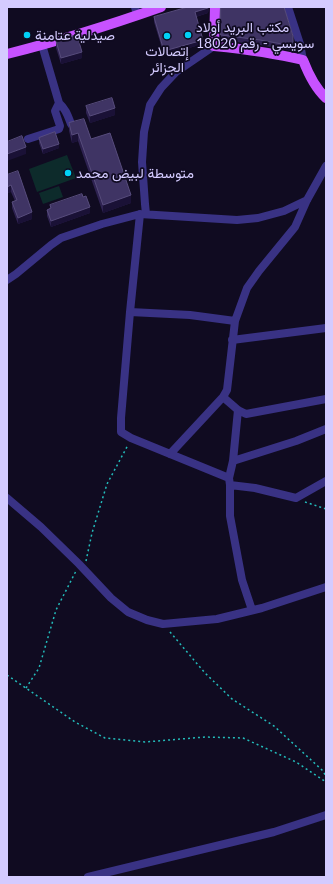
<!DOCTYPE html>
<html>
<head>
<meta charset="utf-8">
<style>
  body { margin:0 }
  #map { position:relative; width:333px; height:884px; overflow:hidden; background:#100b21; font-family:Lato,sans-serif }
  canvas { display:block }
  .frame { position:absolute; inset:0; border:8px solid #d4cbff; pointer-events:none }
</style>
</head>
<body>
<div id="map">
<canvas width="333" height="884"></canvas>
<div class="frame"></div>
</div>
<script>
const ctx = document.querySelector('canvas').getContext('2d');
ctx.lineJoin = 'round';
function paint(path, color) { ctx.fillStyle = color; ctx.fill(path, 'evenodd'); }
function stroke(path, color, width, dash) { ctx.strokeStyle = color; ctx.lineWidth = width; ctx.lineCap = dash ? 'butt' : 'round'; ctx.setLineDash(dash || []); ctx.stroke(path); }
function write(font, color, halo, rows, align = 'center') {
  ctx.font = font + ' Lato,Vazirmatn,sans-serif'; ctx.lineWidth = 3.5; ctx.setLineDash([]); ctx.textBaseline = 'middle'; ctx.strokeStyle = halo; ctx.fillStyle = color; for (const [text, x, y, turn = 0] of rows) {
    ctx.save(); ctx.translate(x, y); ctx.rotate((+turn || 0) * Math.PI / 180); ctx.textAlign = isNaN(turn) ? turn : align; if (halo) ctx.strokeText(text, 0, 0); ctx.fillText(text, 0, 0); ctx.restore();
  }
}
paint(new Path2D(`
  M 67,155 L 76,178 L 37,192 L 29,169 Z
  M 59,186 L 63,197 L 43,204 L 39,193 Z`), '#0d2b2b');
stroke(new Path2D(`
  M 305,502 L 326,509
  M 86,561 L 92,533 L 107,484 L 128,445
  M 170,632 L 205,673 L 232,699 L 274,726 L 322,770 L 326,776
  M 7,675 L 75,722 L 105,738 L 145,742 L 205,737 L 243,738 L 296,762 L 326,782
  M 26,688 L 39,668 L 56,610 L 76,571`), '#23bbba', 1.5, [2, 3]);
stroke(new Path2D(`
  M 135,7 L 137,15
  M 288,7 L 300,44 L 303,60
  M 42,45 L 59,103 C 66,109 68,116 71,124
  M 28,139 L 59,129 L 60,126 L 55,111 L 59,103
  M 140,214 L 130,312 L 121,418 L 121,432 L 131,438 L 229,478
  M 146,214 L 145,204 L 142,162 L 144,132 L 150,105 L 161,88 L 176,72 L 214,46
  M 7,280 L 16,274 L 51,245 L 61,238 L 102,224 L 140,214 L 237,220 L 258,218 L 284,211 L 307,200
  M 130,312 L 190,315 L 235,321
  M 232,340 L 326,328
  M 223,397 L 238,410 L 246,414 L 326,399
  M 238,410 L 233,461 L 296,441 L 326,429
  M 170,454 L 223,397 L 227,390 L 235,321 L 247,288 L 259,271 L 295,227 L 307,200 L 326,166
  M 233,461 L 229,478 L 230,485 L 255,488 L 296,498 L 326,481
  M 230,485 L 230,516 L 242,580 L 252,610
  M 7,498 L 41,527 L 79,564 L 111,598 L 128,612 L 147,620 L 163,624 L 217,619 L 262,608 L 326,587
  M 88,877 L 274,832 L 326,815`), '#393284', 8);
stroke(new Path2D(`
  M 215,7 L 214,46 C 244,49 274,53 303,60 C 308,73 315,88 326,98
  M 7,54 C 59,41 110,25 161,7`), '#c752ff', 10);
paint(new Path2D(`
  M 188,7 L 209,7 L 208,13 L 196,17 L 203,44 L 164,55 L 154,22 L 154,17 Z
  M 221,7 L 293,36 L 293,51 L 260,45 L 221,40 Z
  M 56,41 L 82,58 L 61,64 L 56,48 Z
  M 86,106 L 115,115 L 90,123 L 86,113 Z
  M 69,123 L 91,139 L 131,203 L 103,213 L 78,141 L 72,143 L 69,131 Z
  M 39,138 L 59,148 L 43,154 L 39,143 Z
  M 7,175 L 32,219 L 18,224 L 12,208 L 12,202 L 15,201 L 11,192 L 7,193 Z
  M 50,205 L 90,213 L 51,227 L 47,216 L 47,210 L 50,209 Z`), '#2e2251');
paint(new Path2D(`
  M 209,7 L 208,13 L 195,17 L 195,12 Z
  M 203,40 L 203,44 L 164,55 L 164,51 Z
  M 82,52 L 82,58 L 61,64 L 61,58 Z
  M 115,108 L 115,115 L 90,123 L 90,116 Z
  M 78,133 L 78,141 L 72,143 L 72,135 Z
  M 59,144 L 59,148 L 43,154 L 43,149 Z
  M 26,147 L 26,154 L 7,161 L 7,154 Z
  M 11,185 L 11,192 L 7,193 L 7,187 Z
  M 131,195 L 131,203 L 103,213 L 103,205 Z
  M 90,207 L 90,213 L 51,227 L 51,221 Z
  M 32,212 L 32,219 L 18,224 L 18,218 Z`), '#1a1136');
const building = new Path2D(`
  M 188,7 L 208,7 L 208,8 L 195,12 L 203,40 L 164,51 L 154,17 Z
  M 221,7 L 284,7 L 293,36 L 293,46 L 260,40 L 221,35 Z
  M 77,35 L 82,52 L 61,58 L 56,41 Z
  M 112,98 L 115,108 L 90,116 L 86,106 Z
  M 84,119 L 91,139 L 110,133 L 131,195 L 103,205 L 78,133 L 72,135 L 69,123 Z
  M 55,132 L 59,144 L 43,149 L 39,138 Z
  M 22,136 L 26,147 L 7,154 L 7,142 Z
  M 18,171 L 32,212 L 18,218 L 12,202 L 17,200 L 11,185 L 7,187 L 7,175 Z
  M 82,194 L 83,197 L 86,196 L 90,207 L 51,221 L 47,210 L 51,208 L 50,205 Z`);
paint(building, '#3f3464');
stroke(building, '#574c7c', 1);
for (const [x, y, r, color] of [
  [27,35,4,"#00d1f6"],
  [188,35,4,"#00d1f6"],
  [167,36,4,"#00d1f6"],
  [68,173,4,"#00d1f6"]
]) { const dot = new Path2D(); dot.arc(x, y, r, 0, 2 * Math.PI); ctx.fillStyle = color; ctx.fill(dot); stroke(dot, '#100b21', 1.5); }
write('14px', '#d4cbff', '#100b21', [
  ["مكتب البريد أولاد",196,27],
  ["سويسي - رقم 18020",196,43],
  ["صيدلية عتامنة",35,35],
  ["إتصالات",167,51,"center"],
  ["الجزائر",167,67,"center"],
  ["متوسطة لبيض محمد",76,173]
], 'left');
</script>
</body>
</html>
